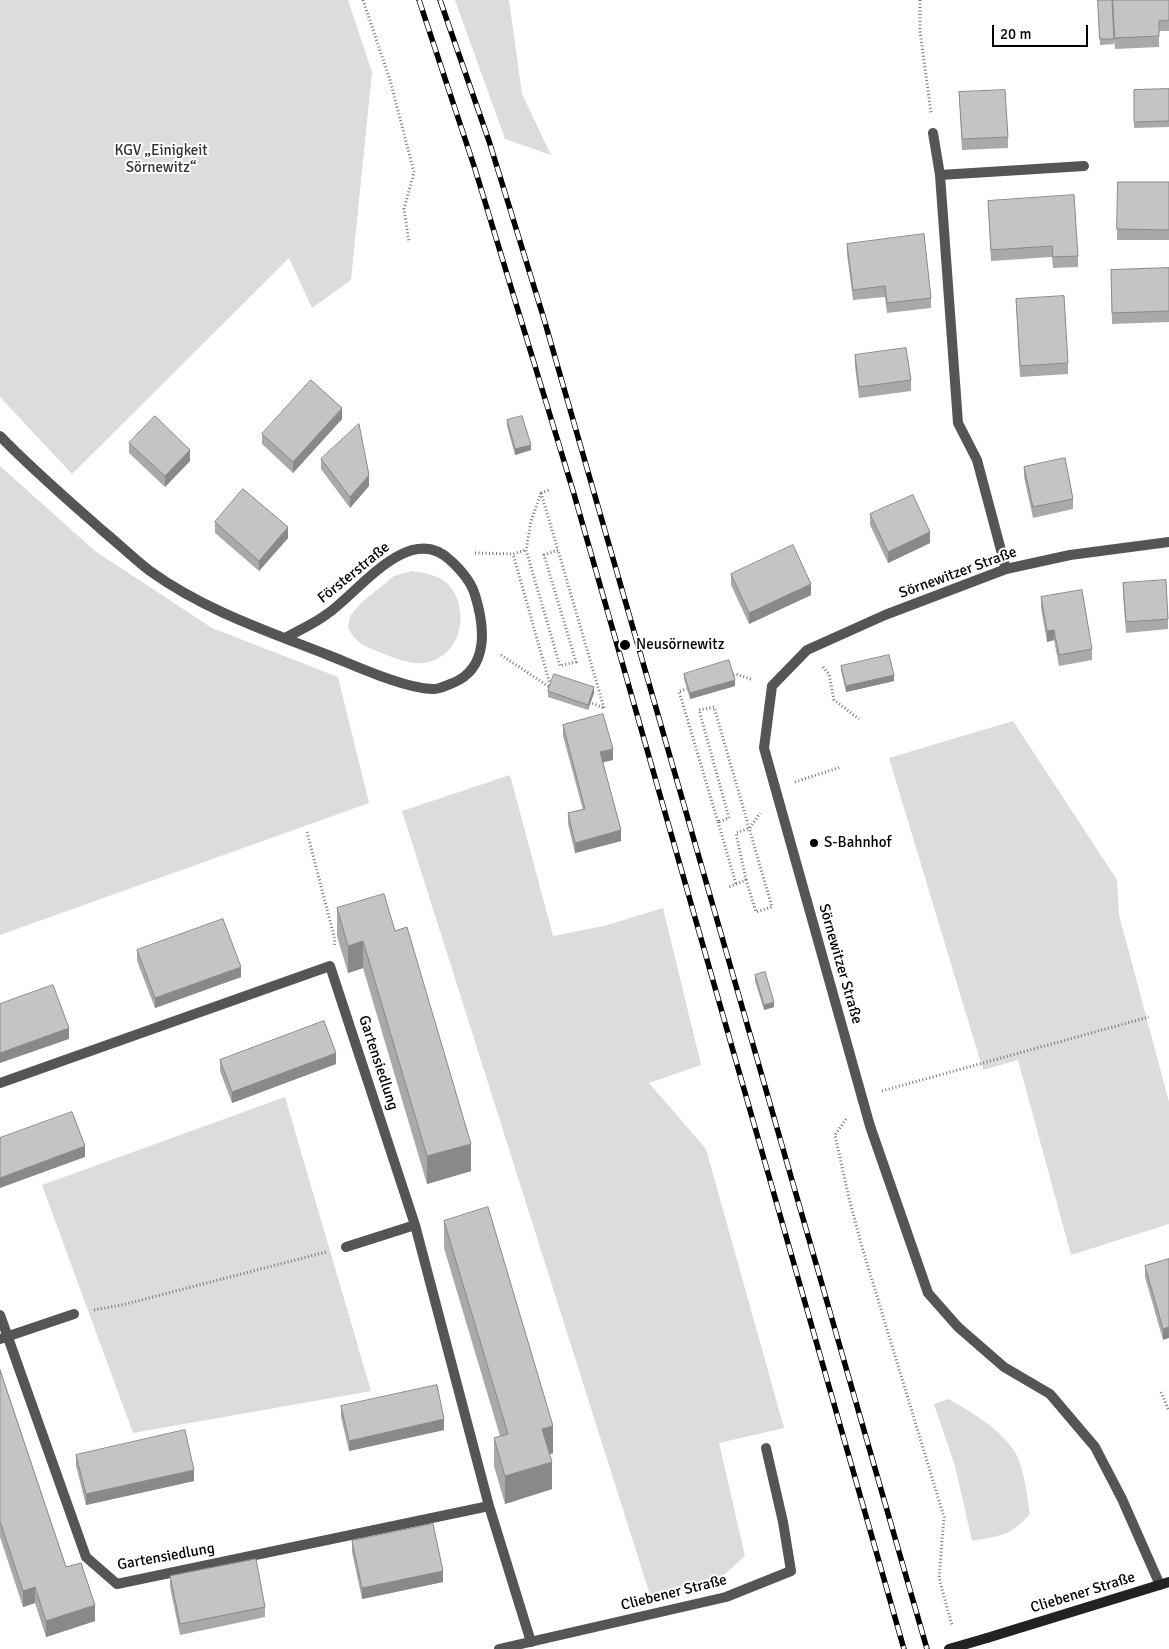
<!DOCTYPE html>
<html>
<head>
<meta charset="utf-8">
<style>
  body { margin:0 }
  #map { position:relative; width:1169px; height:1649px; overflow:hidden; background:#fff; font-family:Signika,sans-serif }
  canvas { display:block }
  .scale { position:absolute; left:992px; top:25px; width:96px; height:22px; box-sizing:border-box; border:2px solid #000; border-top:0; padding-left:6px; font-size:15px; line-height:18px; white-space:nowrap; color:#000; -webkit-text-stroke:4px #fff; paint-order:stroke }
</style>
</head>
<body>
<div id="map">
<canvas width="1169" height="1649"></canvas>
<div class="scale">20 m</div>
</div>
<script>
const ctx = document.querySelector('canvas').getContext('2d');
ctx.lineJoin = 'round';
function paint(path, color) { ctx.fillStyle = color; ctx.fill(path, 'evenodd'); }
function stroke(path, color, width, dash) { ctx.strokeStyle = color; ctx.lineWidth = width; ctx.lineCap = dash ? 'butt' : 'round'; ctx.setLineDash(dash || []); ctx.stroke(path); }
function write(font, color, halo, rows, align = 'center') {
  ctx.font = font + ' Signika,sans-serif'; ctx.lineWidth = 4; ctx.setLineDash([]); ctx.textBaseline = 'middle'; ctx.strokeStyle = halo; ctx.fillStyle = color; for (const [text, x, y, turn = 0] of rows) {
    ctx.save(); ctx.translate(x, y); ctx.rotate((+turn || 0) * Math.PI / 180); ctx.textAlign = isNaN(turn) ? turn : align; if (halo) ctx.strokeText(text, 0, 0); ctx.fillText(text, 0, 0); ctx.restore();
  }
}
paint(new Path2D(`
  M 0,0 L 348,0 L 372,72 L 351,280 L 312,308 L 289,258 L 72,474 L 0,397 Z
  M 455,0 L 509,0 L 522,94 L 551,155 L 505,139 Z
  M 0,466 L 95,551 L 212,628 L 338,677 L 369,803 L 0,935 Z
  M 412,571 C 424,573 439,575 448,584 C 470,608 463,653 429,662 C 414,666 397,659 384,654 C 365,646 359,646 348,628 L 350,616 L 361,603 L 394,576 Z
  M 1013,721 L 1117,880 L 1119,915 L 1169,1102 L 1169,1224 L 1071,1255 L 1018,1060 L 983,1070 L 889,758 Z
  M 510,775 L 553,936 L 604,926 L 663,908 L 701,1065 L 649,1083 L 706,1149 L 784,1428 L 719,1443 L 745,1556 L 715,1583 L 651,1598 L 402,811 Z
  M 285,1097 L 371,1391 L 133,1433 L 42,1185 Z
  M 948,1399 C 972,1412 997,1427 1013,1449 C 1024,1465 1027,1495 1030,1514 C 1010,1536 1000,1536 972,1541 L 955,1466 L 934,1404 Z`), '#dcdcdc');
stroke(new Path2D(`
  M 363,0 L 390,80 L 414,172 L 404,209 L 409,242
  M 920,0 L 920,31 L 931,113
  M 541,493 L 531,521 L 526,550 L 560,666 L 576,662 L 544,555 L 558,550 L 604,708
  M 541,493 L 558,550
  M 541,493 L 549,490
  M 475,553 L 513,554 L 526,550
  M 501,655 L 551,688 L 513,554
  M 823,667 L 829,674 L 834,700 L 859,719
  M 730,676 L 736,674 L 753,680
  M 691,688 L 679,691 L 718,822 L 729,818 L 699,710 L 714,707 L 772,907 L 756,912 L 746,880 L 729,887
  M 589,702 L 604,708
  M 795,782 L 841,767
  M 718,822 L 736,884
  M 307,832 L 335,940 L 334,946
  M 746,880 L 736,833 L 750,828 L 760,813
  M 882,1091 L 1149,1017
  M 846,1119 L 835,1135 L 849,1198 L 862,1247 L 944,1517 L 939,1578 L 952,1625
  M 94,1310 L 126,1304 L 326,1252
  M 1161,1392 L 1169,1411`), '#777', 3, [1, 2.5]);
stroke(new Path2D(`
  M 933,133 L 940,175
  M 1006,569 L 977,460 L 958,423 L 940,175 L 1084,166
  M 499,1649 L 726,1597 L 791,1571 L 783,1522 L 766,1448`), '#555', 10);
stroke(new Path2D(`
  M 0,436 C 33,470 68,500 103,531 C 119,544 134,559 150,571 C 204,610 267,631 328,655 C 356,666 403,688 432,689 C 438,690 447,685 453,683 C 489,668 485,627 475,595 C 471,581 461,570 450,560 C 409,521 359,592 327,614 C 314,624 299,630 285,638
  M 0,1083 L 330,966 L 415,1225 L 489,1506 L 531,1642
  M 346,1247 L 415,1225
  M 0,1315 L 86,1557 L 117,1584 L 489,1506
  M 0,1339 L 74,1314
  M 1160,1585 L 1122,1499 L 1095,1447 L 1050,1394 L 1004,1367 L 958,1327 L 928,1293 L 870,1126 L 764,748 L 772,686 L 807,650 L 885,615 L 1006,569 L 1070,555 L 1169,542`), '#555', 10);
stroke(new Path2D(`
  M 987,1638 L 1169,1582`), '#222', 10);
const rail = new Path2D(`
  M 419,0 L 475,169 L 574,494 L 904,1649
  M 440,0 L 489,141 L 544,319 L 927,1649`);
stroke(rail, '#000', 5.5);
stroke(rail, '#fff', 4, [11]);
stroke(new Path2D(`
  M 949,1649 L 987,1638`), '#222', 10);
paint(new Path2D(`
  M 1098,0 L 1169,0 L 1169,31 L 1159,31 L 1159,47 L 1115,49 L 1114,39 L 1114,44 L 1100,45 Z
  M 1169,89 L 1169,127 L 1134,128 L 1134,90 Z
  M 959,92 L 1008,137 L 1008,148 L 962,150 Z
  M 1118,182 L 1169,182 L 1169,240 L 1117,240 Z
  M 988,201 L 1078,256 L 1078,267 L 1053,268 L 1052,257 L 991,261 Z
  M 847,244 L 931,298 L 931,308 L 887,313 L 885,297 L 853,300 L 847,254 Z
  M 1169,268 L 1169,322 L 1112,324 L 1111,270 Z
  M 1016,299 L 1068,363 L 1068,374 L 1020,377 Z
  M 855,355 L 911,380 L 911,391 L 859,398 L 855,366 Z
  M 342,419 L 293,473 L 262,444 L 262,434 Z
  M 507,420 L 531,450 L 515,455 L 507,426 Z
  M 129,443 L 190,461 L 165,487 L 129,453 Z
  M 321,459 L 369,486 L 350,508 L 321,469 Z
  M 1024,467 L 1073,499 L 1073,509 L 1033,518 L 1024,477 Z
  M 870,514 L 930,543 L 888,563 L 870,525 Z
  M 215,522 L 288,538 L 259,571 L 215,533 Z
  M 731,574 L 811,595 L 749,624 L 731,585 Z
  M 1123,583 L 1168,619 L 1168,629 L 1126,633 L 1123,594 Z
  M 1041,597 L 1092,649 L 1092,660 L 1059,666 L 1054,640 L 1047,642 L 1041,608 Z
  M 841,666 L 894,681 L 846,692 L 841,671 Z
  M 684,674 L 735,686 L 690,699 L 684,679 Z
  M 548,691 L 594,693 L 588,710 L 548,697 Z
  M 563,725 L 613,760 L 603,762 L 621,841 L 575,853 L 568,824 L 568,813 L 583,810 L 563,736 Z
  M 337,908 L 395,931 L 471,1171 L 427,1184 L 363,968 L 348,973 L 337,936 Z
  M 137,950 L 241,977 L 155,1008 L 137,961 Z
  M 755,975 L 774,1007 L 764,1010 L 755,981 Z
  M 220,1060 L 336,1064 L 232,1103 L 220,1071 Z
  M 444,1221 L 553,1453 L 550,1454 L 552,1489 L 505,1504 L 494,1466 L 494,1438 L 500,1436 L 444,1248 Z
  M 1169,1259 L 1163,1340 L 1145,1277 L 1145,1266 Z
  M 0,1370 L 66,1567 L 95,1621 L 46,1637 L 35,1603 L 23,1607 L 0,1537 Z
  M 341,1406 L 444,1430 L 349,1451 L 341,1417 Z
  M 76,1455 L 194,1481 L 86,1505 L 76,1466 Z
  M 352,1541 L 443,1582 L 362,1599 L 352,1552 Z
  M 170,1576 L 265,1607 L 265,1617 L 180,1635 L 170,1587 Z`), '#a9a9a9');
paint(new Path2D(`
  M 342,408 L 342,419 L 293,473 L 293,462 Z
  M 531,445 L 531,450 L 515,455 L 515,449 Z
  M 190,450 L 190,461 L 165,487 L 165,476 Z
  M 369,475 L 369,486 L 350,508 L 350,497 Z
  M 288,527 L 288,538 L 259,571 L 259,561 Z
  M 930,532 L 930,543 L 888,563 L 888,552 Z
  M 811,584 L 811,595 L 749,624 L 749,613 Z
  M 1054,630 L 1054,640 L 1047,642 L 1047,631 Z
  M 894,675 L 894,681 L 846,692 L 846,686 Z
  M 735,680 L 735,686 L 690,699 L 690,693 Z
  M 594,687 L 594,693 L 588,710 L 588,705 Z
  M 613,749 L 613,760 L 600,763 L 600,752 Z
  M 621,830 L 621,841 L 575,853 L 575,843 Z
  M 363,941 L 363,968 L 348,973 L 348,946 Z
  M 241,967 L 241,977 L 155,1008 L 155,998 Z
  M 774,1002 L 774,1007 L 764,1010 L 764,1005 Z
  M 69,1028 L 69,1039 L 0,1063 L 0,1053 Z
  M 336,1053 L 336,1064 L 232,1103 L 232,1092 Z
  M 471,1144 L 471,1171 L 427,1184 L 427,1156 Z
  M 85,1146 L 85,1157 L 0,1188 L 0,1178 Z
  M 1169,1327 L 1169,1338 L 1163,1340 L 1163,1329 Z
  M 444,1419 L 444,1430 L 349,1451 L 349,1441 Z
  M 553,1426 L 553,1453 L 542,1457 L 542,1429 Z
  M 552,1462 L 552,1489 L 505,1504 L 505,1476 Z
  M 194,1470 L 194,1481 L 86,1505 L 86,1494 Z
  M 443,1571 L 443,1582 L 362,1599 L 362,1588 Z
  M 35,1587 L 35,1603 L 23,1607 L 23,1591 Z
  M 95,1605 L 95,1621 L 46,1637 L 46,1621 Z`), '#898989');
const building = new Path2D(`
  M 1098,0 L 1112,0 L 1114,39 L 1100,39 Z
  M 1113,0 L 1169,0 L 1169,20 L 1159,21 L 1159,36 L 1115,38 Z
  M 1169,89 L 1169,121 L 1134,122 L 1134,90 Z
  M 1005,90 L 1008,137 L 962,139 L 959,92 Z
  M 1118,182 L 1169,182 L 1169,230 L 1117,229 Z
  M 1074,195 L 1078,256 L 1053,257 L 1052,246 L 991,250 L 988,201 Z
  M 924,234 L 931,298 L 887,303 L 885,286 L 853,290 L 847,244 Z
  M 1169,268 L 1169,311 L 1112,313 L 1111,270 Z
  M 1064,296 L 1068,363 L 1020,366 L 1016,299 Z
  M 906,348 L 911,380 L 859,387 L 855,355 Z
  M 311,380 L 342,408 L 293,462 L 262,434 Z
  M 155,416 L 190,450 L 165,476 L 129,443 Z
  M 522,416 L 531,445 L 515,449 L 507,420 Z
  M 359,424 L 369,475 L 350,497 L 321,459 Z
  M 1065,458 L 1073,499 L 1033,507 L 1024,467 Z
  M 243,489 L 288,527 L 259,561 L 215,522 Z
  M 913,495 L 930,532 L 888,552 L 870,514 Z
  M 793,545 L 811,584 L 749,613 L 731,574 Z
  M 1166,580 L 1168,619 L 1126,622 L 1123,583 Z
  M 1082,590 L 1092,649 L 1059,655 L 1054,630 L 1047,631 L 1041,597 Z
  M 889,655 L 894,675 L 846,686 L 841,666 Z
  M 729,660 L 735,680 L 690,693 L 684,674 Z
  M 554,674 L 594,687 L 588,705 L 548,691 Z
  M 603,714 L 613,749 L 600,752 L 621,830 L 575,843 L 568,813 L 585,809 L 563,725 Z
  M 384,894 L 395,931 L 407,927 L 471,1144 L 427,1156 L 363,941 L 348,946 L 337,908 Z
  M 223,919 L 241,967 L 155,998 L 137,950 Z
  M 765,972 L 774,1002 L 764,1005 L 755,975 Z
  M 53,985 L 69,1028 L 0,1053 L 0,1004 Z
  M 324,1021 L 336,1053 L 232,1092 L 220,1060 Z
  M 72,1112 L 85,1146 L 0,1178 L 0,1138 Z
  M 488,1207 L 553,1426 L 542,1429 L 552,1462 L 505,1476 L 494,1438 L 508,1434 L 444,1221 Z
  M 1169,1259 L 1169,1327 L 1163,1329 L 1145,1266 Z
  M 0,1370 L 66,1567 L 81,1563 L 95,1605 L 46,1621 L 35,1587 L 23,1591 L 0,1521 Z
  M 437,1385 L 444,1419 L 349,1441 L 341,1406 Z
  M 185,1430 L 194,1470 L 86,1494 L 76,1455 Z
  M 433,1524 L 443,1571 L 362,1588 L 352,1541 Z
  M 256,1559 L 265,1607 L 180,1624 L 170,1576 Z`);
paint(building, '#c4c4c4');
stroke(building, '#898989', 1);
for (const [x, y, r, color] of [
  [625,645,6,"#000"],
  [814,843,5,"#000"]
]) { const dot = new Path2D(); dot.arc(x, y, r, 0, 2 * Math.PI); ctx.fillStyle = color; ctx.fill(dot); stroke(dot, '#fff', 2); }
write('15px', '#333', '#fff', [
  ["KGV „Einigkeit",161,151],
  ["Sörnewitz“",161,168]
]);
write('15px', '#000', '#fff', [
  ["Försterstraße",354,573,-39],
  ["Sörnewitzer Straße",958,573,-20],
  ["Sörnewitzer Straße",840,964,74],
  ["Gartensiedlung",378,1063,72],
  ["Gartensiedlung",166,1557,-10],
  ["Cliebener Straße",674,1593,-14],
  ["Cliebener Straße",1083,1593,-17]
]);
write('15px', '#000', '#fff', [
  ["Neusörnewitz",636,645],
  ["S-Bahnhof",824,843]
], 'left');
</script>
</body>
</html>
